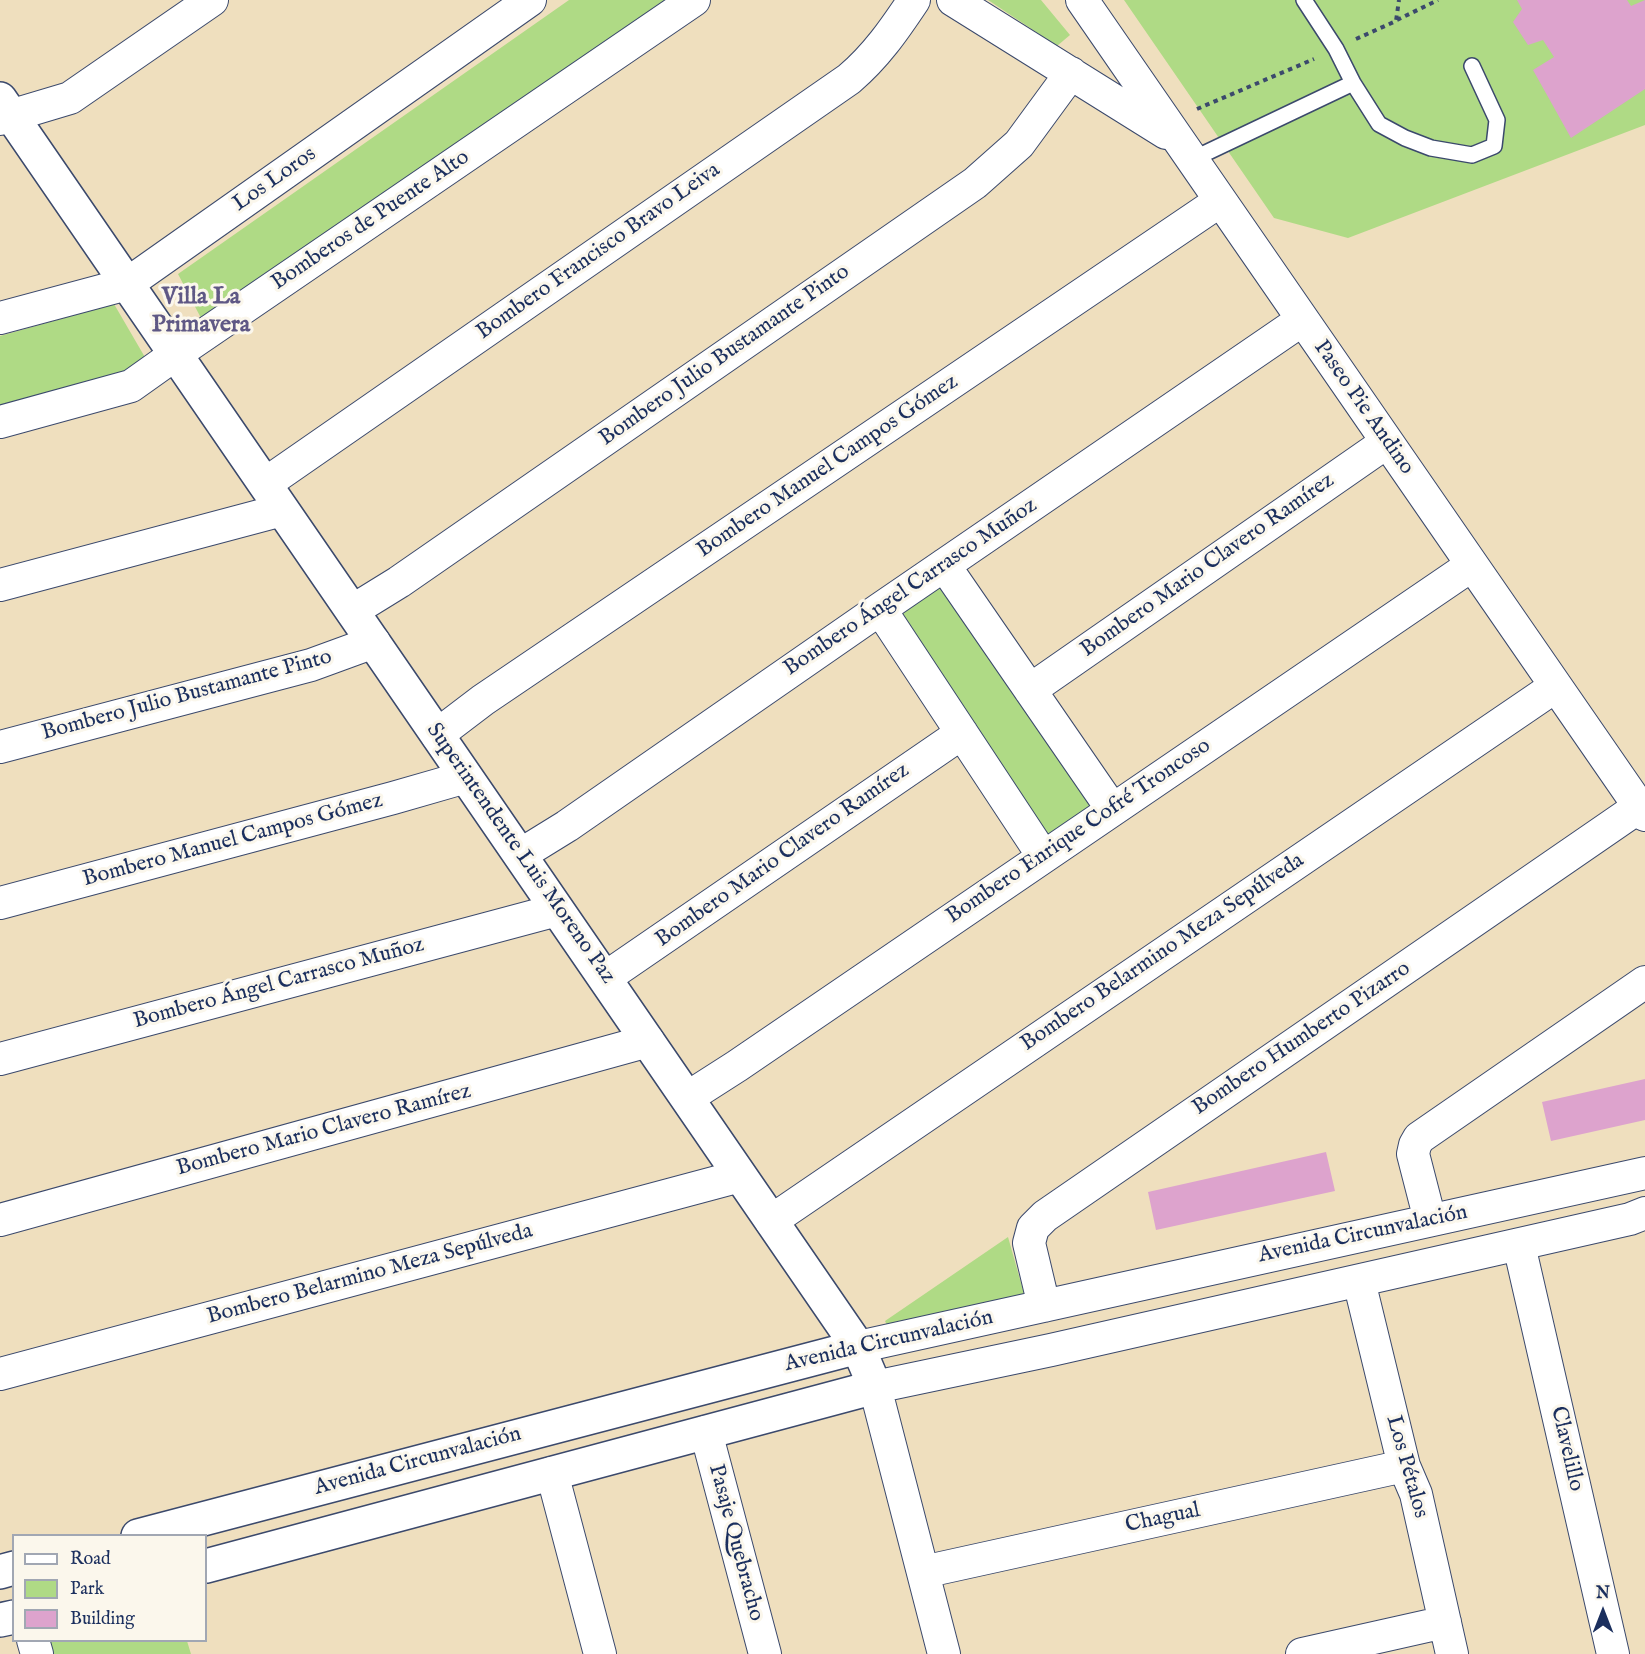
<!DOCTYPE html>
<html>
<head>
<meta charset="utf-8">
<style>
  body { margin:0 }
  #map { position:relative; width:1645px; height:1654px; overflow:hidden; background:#efdfbe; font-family:"IM FELL English",serif }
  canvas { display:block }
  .legend { position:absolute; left:12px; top:1534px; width:195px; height:108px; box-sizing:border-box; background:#fbf7ec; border:2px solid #a1a7b3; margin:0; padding:8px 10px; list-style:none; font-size:18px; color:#1b2f5e }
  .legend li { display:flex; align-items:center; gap:12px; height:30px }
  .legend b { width:30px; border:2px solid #a1a7b3 }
  .north { position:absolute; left:1573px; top:1582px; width:60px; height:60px; -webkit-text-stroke:4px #fbf7ec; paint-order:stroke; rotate:0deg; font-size:16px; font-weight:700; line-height:24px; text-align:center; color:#1b2f5e }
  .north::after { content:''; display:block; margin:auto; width:21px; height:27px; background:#1b2f5e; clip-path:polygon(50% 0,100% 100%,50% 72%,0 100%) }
</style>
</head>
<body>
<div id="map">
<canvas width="1645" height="1654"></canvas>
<ul class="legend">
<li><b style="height:8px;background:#fff"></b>Road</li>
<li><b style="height:16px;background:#afda85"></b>Park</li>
<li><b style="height:16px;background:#dda3cd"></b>Building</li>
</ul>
<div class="north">N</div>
</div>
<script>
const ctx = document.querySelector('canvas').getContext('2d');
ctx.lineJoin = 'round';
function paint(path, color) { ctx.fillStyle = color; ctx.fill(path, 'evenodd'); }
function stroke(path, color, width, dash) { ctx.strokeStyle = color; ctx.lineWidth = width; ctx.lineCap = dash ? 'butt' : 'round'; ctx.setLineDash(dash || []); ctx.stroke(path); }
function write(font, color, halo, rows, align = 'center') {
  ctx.font = font + ' "IM FELL English",serif'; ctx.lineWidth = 6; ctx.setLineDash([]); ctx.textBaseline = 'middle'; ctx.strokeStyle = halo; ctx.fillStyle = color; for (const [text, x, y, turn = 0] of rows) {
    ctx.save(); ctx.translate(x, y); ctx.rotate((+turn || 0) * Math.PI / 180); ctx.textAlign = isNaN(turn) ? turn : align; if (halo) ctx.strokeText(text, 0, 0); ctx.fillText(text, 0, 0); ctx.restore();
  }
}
paint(new Path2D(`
  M 569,0 L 679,0 L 202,320 L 178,274 Z
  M 988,0 L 1041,0 L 1070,35 L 1057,46 Z
  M 1124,0 L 1645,0 L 1645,125 L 1348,238 L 1274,218 Z
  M 114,304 L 146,359 L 117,380 L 0,411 L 0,336 Z
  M 941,579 L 1098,808 L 1047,842 L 892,612 Z
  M 1008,1237 L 1025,1297 L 891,1333 L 885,1321 Z
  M 47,1641 L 187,1641 L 191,1654 L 51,1654 Z`), '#afda85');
paint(new Path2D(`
  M 1517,0 L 1627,0 L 1631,6 L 1645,0 L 1645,89 L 1571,138 L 1533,70 L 1554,57 L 1543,40 L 1528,45 L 1513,22 L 1522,9 Z
  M 1645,1079 L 1645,1120 L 1551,1141 L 1542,1102 Z
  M 1326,1152 L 1335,1191 L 1156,1230 L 1148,1192 Z`), '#dda3cd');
const lane = new Path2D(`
  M 1353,83 L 1379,124 L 1405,138 L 1431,148 L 1472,155 L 1494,146 L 1497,120 L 1472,66
  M 1191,160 L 1353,83 L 1336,49 L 1304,0`);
const street = new Path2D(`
  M 953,0 L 1166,133
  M 1082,0 L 1645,815
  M 0,119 L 70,98 L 212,0
  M 0,318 L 127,284 L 530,0
  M 0,422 L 131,386 L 176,354 L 694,0
  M 265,484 L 849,79 C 876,56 894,30 914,0
  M 944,565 L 1112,809
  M 0,585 L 282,510
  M 880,609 L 1043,856
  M 352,611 L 399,582 L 975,183 L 1019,144 L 1071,73
  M 1030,690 L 1387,442
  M 437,735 L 483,700 L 1220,201
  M 0,747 L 311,665 L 374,642
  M 520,855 L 567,826 L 880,609 L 1302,320
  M 0,903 L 393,798 L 466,777
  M 605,978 L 962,733
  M 0,1059 L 557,910
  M 687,1098 L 737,1066 L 1472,565
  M 0,1220 L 648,1041
  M 1430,1220 L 1413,1154 L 1415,1145 L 1419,1138 L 1645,982
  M 771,1221 L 1556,686
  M 1519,1245 L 1613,1654
  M 1359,1281 L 1404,1466 L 1416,1494 L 1452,1654
  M 1044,1306 L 1029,1243 L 1033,1228 L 1045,1216 L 1639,807
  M 858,1347 L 1645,1173
  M 0,1374 L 740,1176
  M 706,1432 L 765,1654
  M 552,1473 L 600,1654
  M 923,1572 L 1404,1466
  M 33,1640 L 37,1654
  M 944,1654 L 875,1387 L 1051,1350 L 1630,1219 L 1645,1213
  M 1302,1654 L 1445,1622`);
const secondary = new Path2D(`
  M 0,99 L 858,1347 L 875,1387 L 206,1566
  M 138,1536 L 858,1347
  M 0,1572 L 14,1568
  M 0,1620 L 14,1617`);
stroke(lane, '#3b496c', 18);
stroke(street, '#3b496c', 34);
stroke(secondary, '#3b496c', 36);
stroke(new Path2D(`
  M 1397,20 L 1438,0
  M 1356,39 L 1396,21 L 1399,0
  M 1197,109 L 1314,59`), '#3b496c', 4, [4.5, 4.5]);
stroke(lane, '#fff', 15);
stroke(street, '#fff', 32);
stroke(secondary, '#fff', 33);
write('22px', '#1b2f5e', '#fbf7ec', [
  ["Los Loros",275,180,-35],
  ["Bomberos de Puente Alto",371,221,-34],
  ["Bombero Francisco Bravo Leiva",599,252,-35],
  ["Bombero Julio Bustamante Pinto",725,356,-35],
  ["Paseo Pie Andino",1363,408,55],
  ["Bombero Manuel Campos Gómez",828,467,-34],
  ["Bombero Mario Clavero Ramírez",1208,566,-35],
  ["Bombero Ángel Carrasco Muñoz",911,588,-34],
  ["Bombero Julio Bustamante Pinto",187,696,-15],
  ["Bombero Enrique Cofré Troncoso",1079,832,-34],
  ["Bombero Manuel Campos Gómez",233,841,-15],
  ["Superintendente Luis Moreno Paz",520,854,55],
  ["Bombero Mario Clavero Ramírez",783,856,-35],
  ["Bombero Belarmino Meza Sepúlveda",1163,953,-34],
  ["Bombero Ángel Carrasco Muñoz",279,984,-15],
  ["Bombero Humberto Pizarro",1302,1039,-34],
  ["Bombero Mario Clavero Ramírez",324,1131,-15],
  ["Avenida Circunvalación",1363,1235,-12],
  ["Bombero Belarmino Meza Sepúlveda",370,1275,-15],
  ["Avenida Circunvalación",889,1342,-13],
  ["Clavelillo",1566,1449,77],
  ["Avenida Circunvalación",418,1462,-15],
  ["Los Pétalos",1406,1467,74],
  ["Chagual",1163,1519,-12],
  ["Pasaje Quebracho",735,1543,75]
]);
write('bold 24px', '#5f5885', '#fbf7ec', [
  ["Villa La",201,298],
  ["Primavera",201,326]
]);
</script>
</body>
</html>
